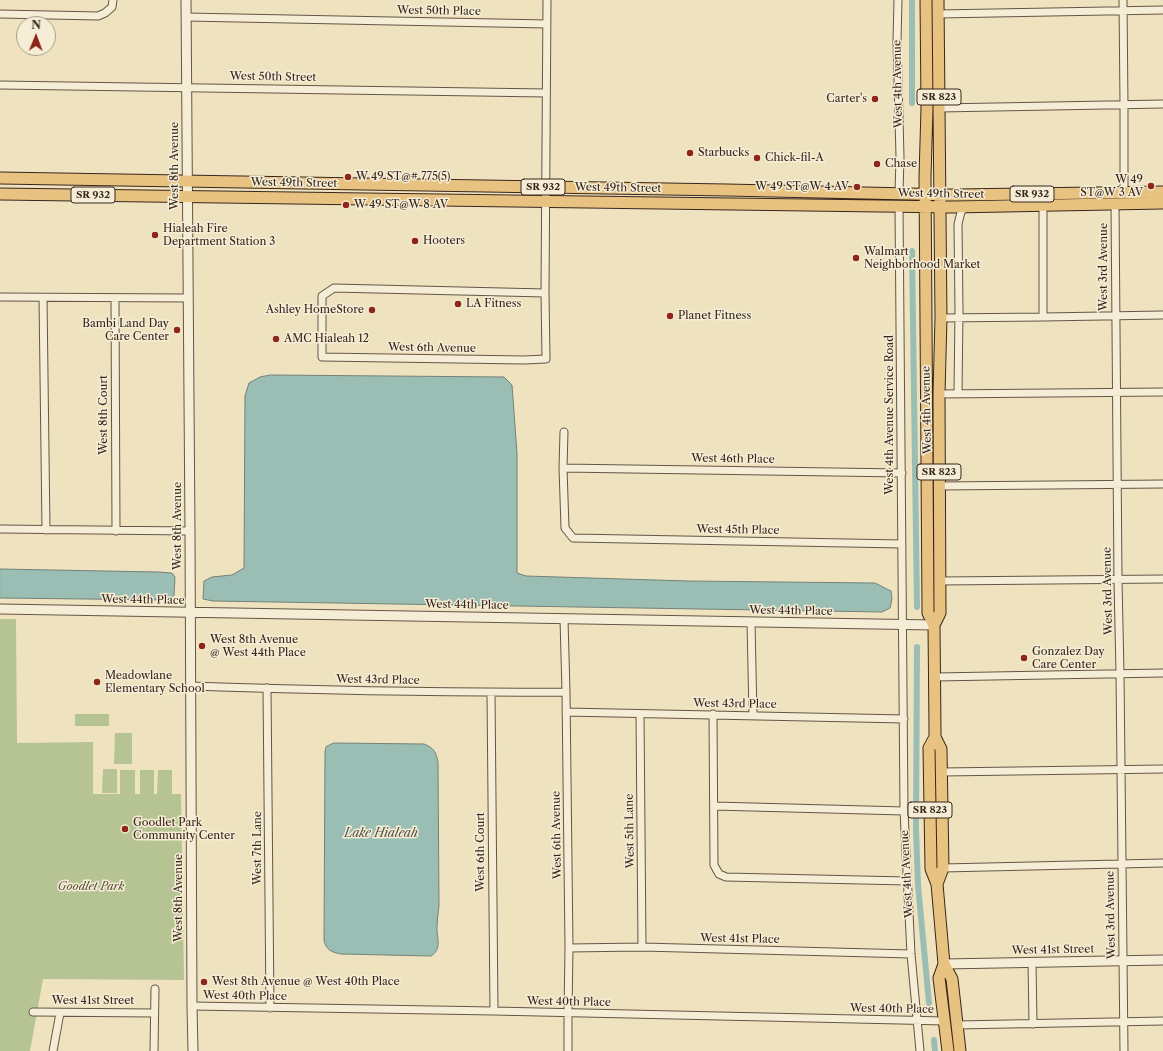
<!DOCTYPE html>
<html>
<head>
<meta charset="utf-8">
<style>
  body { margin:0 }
  #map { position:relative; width:1163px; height:1051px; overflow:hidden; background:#efe3bf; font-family:"Libre Caslon Text",serif }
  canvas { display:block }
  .north { position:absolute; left:16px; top:16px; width:40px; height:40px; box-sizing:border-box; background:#f5edd5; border:1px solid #a99d8b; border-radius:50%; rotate:1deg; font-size:11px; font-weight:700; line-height:16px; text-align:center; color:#38261d }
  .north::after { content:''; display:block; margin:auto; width:14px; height:18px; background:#8f2418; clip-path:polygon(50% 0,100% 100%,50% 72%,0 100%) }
</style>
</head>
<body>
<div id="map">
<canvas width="1163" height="1051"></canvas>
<div class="north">N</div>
</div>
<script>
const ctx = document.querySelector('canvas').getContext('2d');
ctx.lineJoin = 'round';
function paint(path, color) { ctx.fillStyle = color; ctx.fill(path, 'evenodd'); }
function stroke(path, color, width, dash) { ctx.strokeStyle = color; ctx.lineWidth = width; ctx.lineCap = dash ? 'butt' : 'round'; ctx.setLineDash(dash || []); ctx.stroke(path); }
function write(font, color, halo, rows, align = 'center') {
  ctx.font = font + ' "Libre Caslon Text",serif'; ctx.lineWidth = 3; ctx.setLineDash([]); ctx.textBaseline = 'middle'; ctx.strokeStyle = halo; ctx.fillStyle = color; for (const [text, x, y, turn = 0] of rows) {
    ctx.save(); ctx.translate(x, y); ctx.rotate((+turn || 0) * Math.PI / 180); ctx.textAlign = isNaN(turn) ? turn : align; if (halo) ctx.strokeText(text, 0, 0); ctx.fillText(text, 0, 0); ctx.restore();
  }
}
paint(new Path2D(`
  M 0,619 L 16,619 L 17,743 L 93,742 L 93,794 L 120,794 L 120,770 L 135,770 L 135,794 L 140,794 L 140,770 L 154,770 L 154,794 L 157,794 L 158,770 L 172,770 L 172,794 L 181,794 L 184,980 L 43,979 L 30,1051 L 0,1051 Z
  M 75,714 L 109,714 L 109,726 L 75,726 Z
  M 115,733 L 132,733 L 132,764 L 114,764 Z
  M 103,769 L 117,769 L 117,793 L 102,793 Z`), '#b6c494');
const water = new Path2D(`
  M 271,375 L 504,377 L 512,385 L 517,453 L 517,573 L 526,576 L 688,581 L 875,583 L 891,591 L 892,599 L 890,608 L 882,612 L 213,601 L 203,599 L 204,581 L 212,577 L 232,575 L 244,568 L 245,396 L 249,383 L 260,377 Z
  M 0,569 L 158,572 L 172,573 L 175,577 L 174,595 L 170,600 L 0,598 Z
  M 334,743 L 424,744 C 434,748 436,752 438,762 L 439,906 C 438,914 437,922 437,929 C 437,939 442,949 431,956 L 341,954 C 331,952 326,950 324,940 L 325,752 L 326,747 Z`);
paint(water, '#9abeb4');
stroke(water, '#738178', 1);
stroke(new Path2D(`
  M 912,103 L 912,0
  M 912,251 L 917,607
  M 917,647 L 916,828 L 918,885 L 929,1003
  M 934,1040 L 935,1051`), '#9abeb4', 6);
const minor = new Path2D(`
  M 898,0 L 897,41 L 900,157 L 899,193
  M 1123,0 L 1124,105 L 1124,193
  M 0,14 L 98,16 L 105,13 L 112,7 L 113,0
  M 938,14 L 1163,10
  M 186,17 L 547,24
  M 0,85 L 546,93
  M 939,108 L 1163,104
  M 1115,203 L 1118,580 L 1120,673 L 1124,1051
  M 899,205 L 904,811 L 911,954 L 920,1051
  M 1043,205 L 1043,317
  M 545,293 L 546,359 L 524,360 L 322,357 L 322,296 L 334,288 L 545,293 L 547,0
  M 0,297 L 188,298
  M 43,298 L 46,530
  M 115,298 L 116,531
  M 941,318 L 1043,317 L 1163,315
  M 939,394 L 1163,392
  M 958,394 L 959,311 L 958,224 L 961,212 L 965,207
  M 564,432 L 563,468 L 565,528 L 573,538 L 902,544
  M 563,468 L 902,473
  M 939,486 L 1163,484
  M 0,529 L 190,531
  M 940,581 L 1163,579
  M 564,619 L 566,692 L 569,948 L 568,1013 L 568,1051
  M 751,622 L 753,715
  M 935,677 L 1163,673
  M 190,686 C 315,690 441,693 566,692
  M 267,688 L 270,1008
  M 491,693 L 494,1011
  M 566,712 L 904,719
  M 640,714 L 642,947
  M 713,714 L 714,865 L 719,874 L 726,877 L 907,881
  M 942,772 L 1163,769
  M 714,806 L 904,811
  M 943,868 L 1163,863
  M 569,948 L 642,947 L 911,954
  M 1032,962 L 1033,1024
  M 192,1006 L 494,1011 L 945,1021
  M 33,1012 L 154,1013
  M 957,1025 L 1163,1021
  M 53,1051 L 60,1013
  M 154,1051 L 155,989`);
const tertiary = new Path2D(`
  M 186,0 L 190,531 L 192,1006 L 193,1051
  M 0,609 L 934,625
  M 944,964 L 1163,960`);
const primary = new Path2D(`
  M 926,0 L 927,108 L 925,177 L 928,610 L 928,613 L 934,625
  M 0,178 L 727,190 L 956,195 L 1163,192
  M 0,194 L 953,207 L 1163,203
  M 935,737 L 929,748 L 931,869 L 937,884 L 944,964 L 939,978 L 948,1051
  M 937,884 L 943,868 L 941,749 L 935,737 L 935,730 L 934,625 L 940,613 L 939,394 L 941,318 L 938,0
  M 944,964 L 952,979 L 960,1051`);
stroke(minor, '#665546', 9);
stroke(tertiary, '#665546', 11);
stroke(primary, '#38261d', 13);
stroke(minor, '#f5edd5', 7);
stroke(tertiary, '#f5edd5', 9);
stroke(primary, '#e8c280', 11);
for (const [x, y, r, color] of [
  [875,99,4,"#8f2418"],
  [690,153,4,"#8f2418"],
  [757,158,4,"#8f2418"],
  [877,164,4,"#8f2418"],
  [348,177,4,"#8f2418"],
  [1151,186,4,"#8f2418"],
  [857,187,4,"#8f2418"],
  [346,205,4,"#8f2418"],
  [155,235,4,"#8f2418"],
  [415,241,4,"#8f2418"],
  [856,258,4,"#8f2418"],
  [458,304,4,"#8f2418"],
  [372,310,4,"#8f2418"],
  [670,316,4,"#8f2418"],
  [177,330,4,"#8f2418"],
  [276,339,4,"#8f2418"],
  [202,646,4,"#8f2418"],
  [1024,658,4,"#8f2418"],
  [97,682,4,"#8f2418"],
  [125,829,4,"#8f2418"],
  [204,982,4,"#8f2418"]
]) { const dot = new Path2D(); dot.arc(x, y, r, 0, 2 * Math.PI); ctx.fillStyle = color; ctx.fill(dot); stroke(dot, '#f5edd5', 1.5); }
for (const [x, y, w] of [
  [939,97,44],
  [543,187,44],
  [1032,194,44],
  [93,195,44],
  [939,472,44],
  [930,810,44]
]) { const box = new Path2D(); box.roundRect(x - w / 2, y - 8, w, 16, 3); ctx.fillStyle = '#f5edd5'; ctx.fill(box); stroke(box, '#38261d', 1); }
write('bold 10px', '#38261d', null, [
  ["SR 823",939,97],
  ["SR 932",543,187],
  ["SR 932",1032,194],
  ["SR 932",93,195],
  ["SR 823",939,472],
  ["SR 823",930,810]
]);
write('11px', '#38261d', '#f5edd5', [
  ["West 50th Place",439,11,1],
  ["West 50th Street",273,77,1],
  ["West 4th Avenue",898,84,-91],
  ["West 8th Avenue",175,166,-90],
  ["West 49th Street",294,183,1],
  ["West 49th Street",618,188,1],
  ["West 49th Street",941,194,1],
  ["West 3rd Avenue",1104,267,-90],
  ["West 6th Avenue",432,348,1],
  ["West 4th Avenue",927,410,-91],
  ["West 8th Court",104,415,-90],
  ["West 4th Avenue Service Road",890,415,-90],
  ["West 46th Place",733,459,1],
  ["West 8th Avenue",178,526,-90],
  ["West 45th Place",738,530,1],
  ["West 3rd Avenue",1108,591,-91],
  ["West 44th Place",143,600,1],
  ["West 44th Place",467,605,1],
  ["West 44th Place",791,611,1],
  ["West 43rd Place",378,680,1],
  ["West 43rd Place",735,704,1],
  ["West 5th Lane",630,831,-91],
  ["West 6th Avenue",557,835,-91],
  ["West 7th Lane",258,848,-90],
  ["West 6th Court",481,852,-90],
  ["West 4th Avenue",907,874,-93],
  ["West 8th Avenue",179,898,-90],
  ["West 3rd Avenue",1111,915,-91],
  ["West 41st Place",740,939,1],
  ["West 41st Street",1053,950,-1],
  ["West 40th Place",245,996,1],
  ["West 41st Street",93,1001],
  ["West 40th Place",569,1002,1],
  ["West 40th Place",892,1009,1]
]);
write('11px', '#38261d', '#f5edd5', [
  ["Carter's",867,99,"right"],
  ["Starbucks",698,153],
  ["Chick-fil-A",765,158],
  ["Chase",885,164],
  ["W 49 ST@# 775(5)",356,177],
  ["W 49",1143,180,"right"],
  ["ST@W 3 AV",1143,193,"right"],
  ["W 49 ST@W 4 AV",849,187,"right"],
  ["W 49 ST@W 8 AV",354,205],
  ["Hialeah Fire",163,229],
  ["Department Station 3",163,242],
  ["Hooters",423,241],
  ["Walmart",864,252],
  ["Neighborhood Market",864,265],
  ["LA Fitness",466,304],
  ["Ashley HomeStore",364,310,"right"],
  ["Planet Fitness",678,316],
  ["Bambi Land Day",169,324,"right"],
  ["Care Center",169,337,"right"],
  ["AMC Hialeah 12",284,339],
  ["West 8th Avenue",210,640],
  ["@ West 44th Place",210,653],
  ["Gonzalez Day",1032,652],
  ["Care Center",1032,665],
  ["Meadowlane",105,676],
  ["Elementary School",105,689],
  ["Goodlet Park",133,823],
  ["Community Center",133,836],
  ["West 8th Avenue @ West 40th Place",212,982]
], 'left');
write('italic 11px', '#584e3b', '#f5edd5', [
  ["Goodlet Park",91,887]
]);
write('italic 12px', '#55544a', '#f5edd5', [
  ["Lake Hialeah",381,834]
]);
</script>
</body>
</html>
